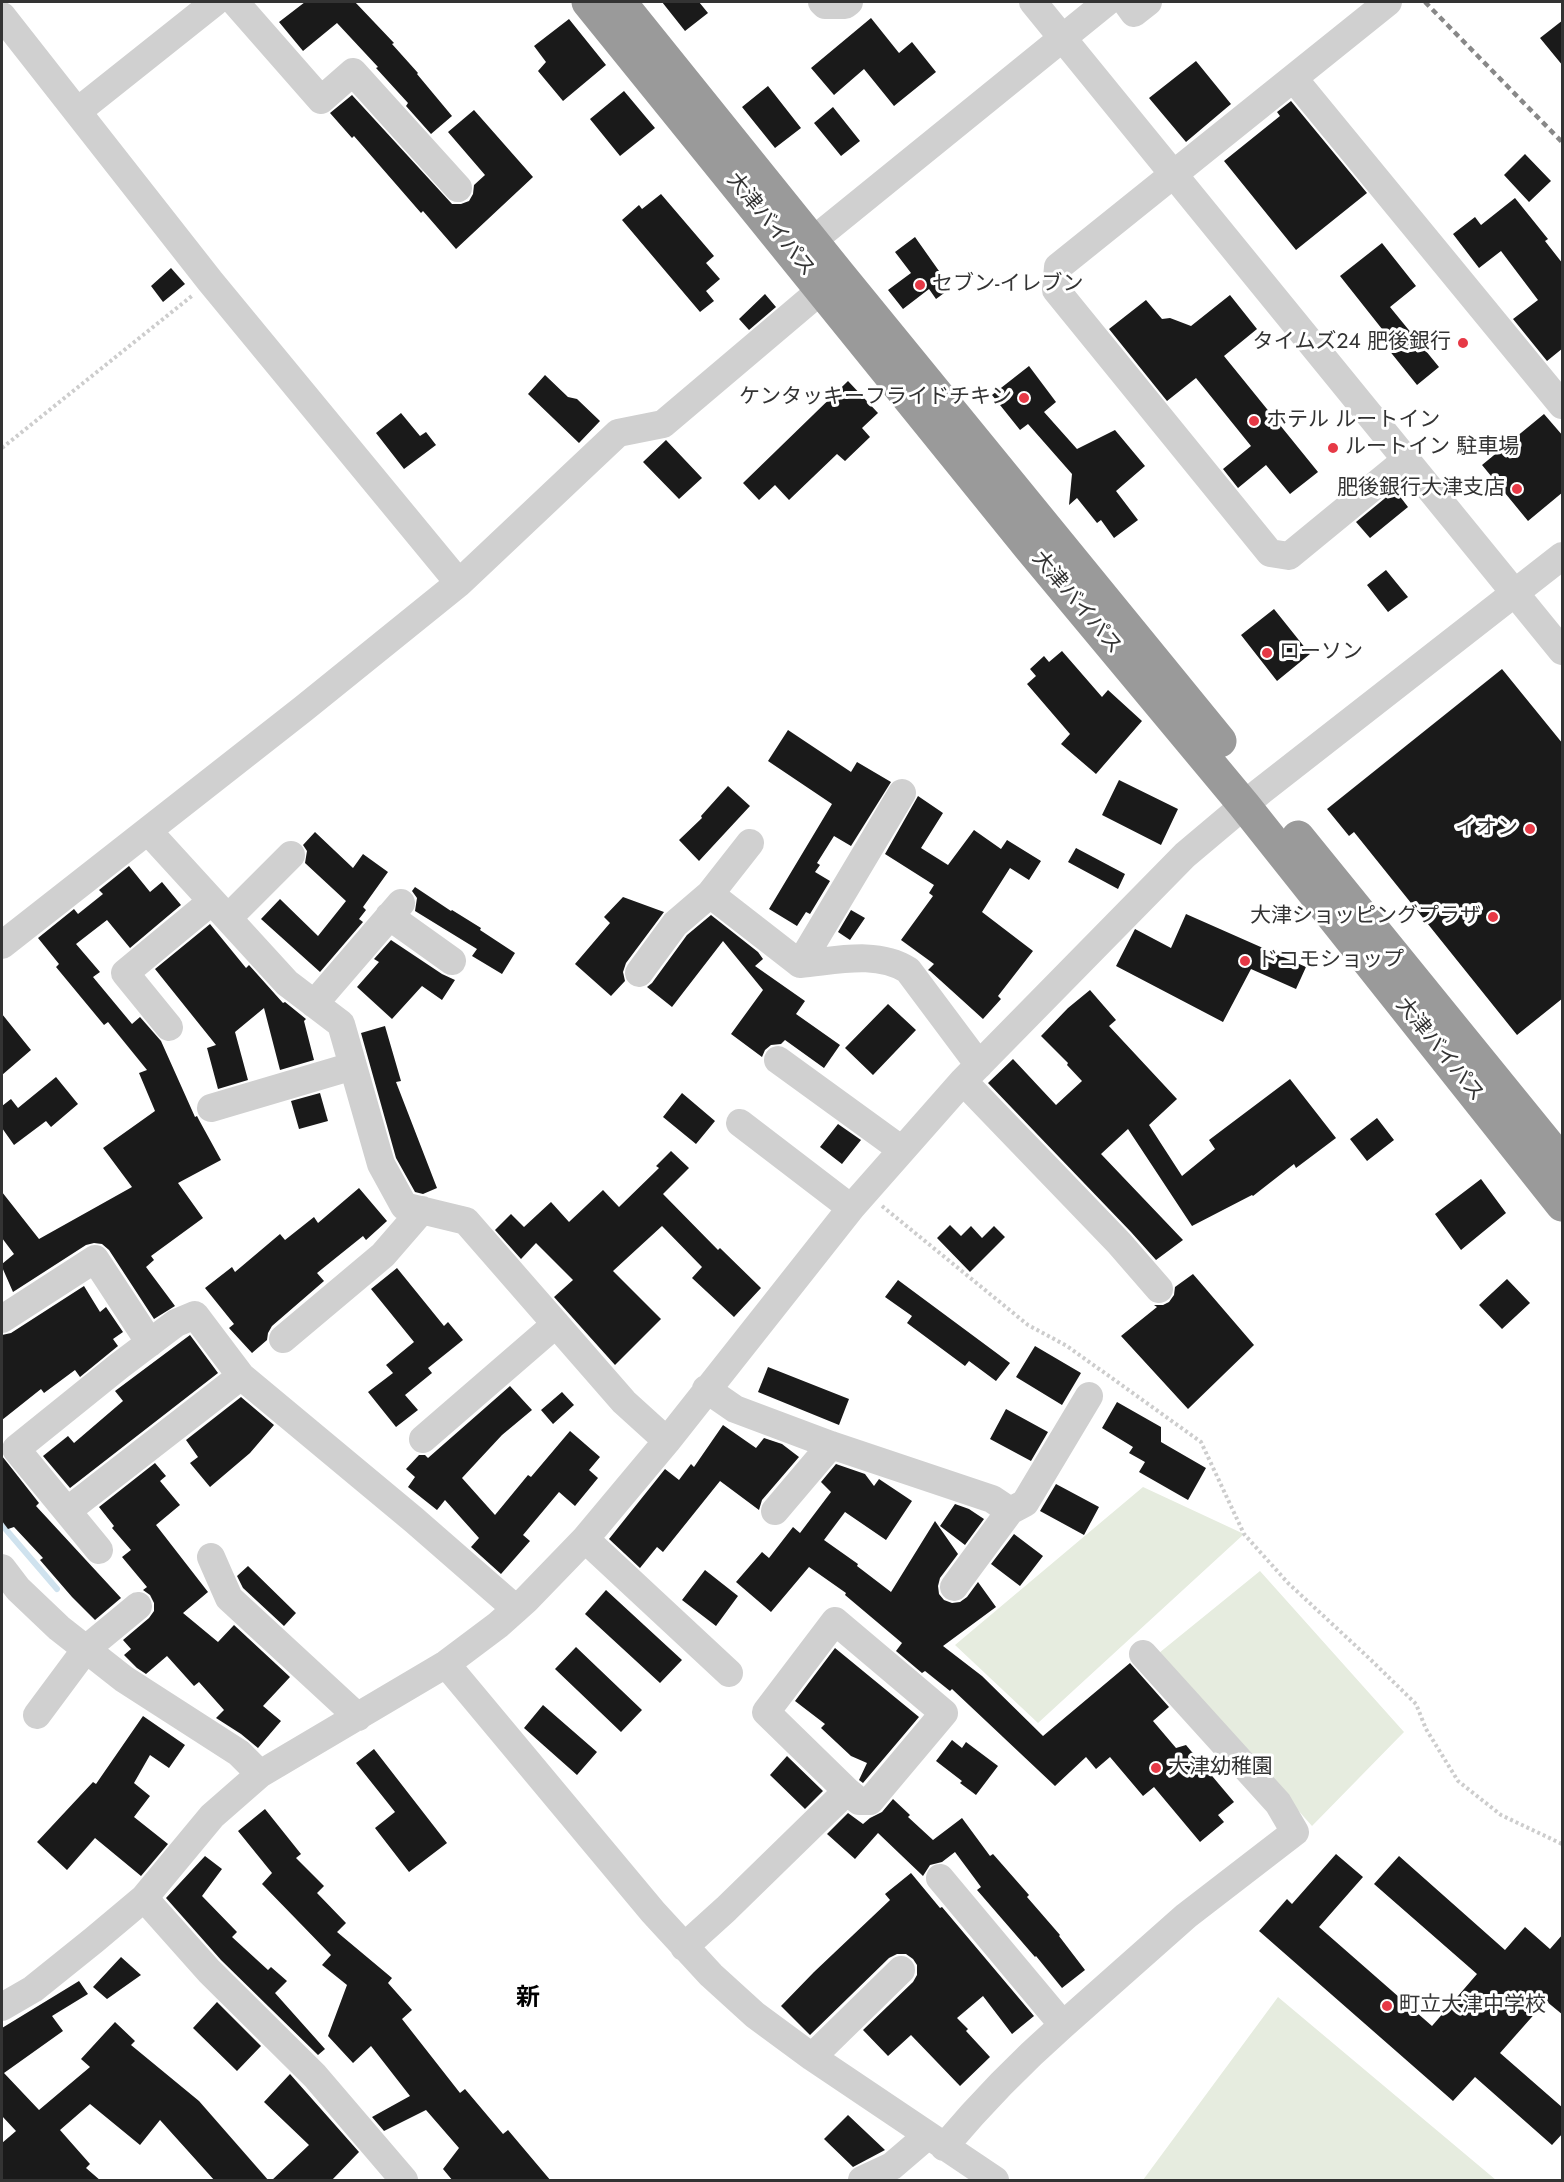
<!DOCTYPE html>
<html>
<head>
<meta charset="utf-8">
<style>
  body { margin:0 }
  #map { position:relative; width:1564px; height:2182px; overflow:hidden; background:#fff; font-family:Jost,sans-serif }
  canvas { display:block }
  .frame { position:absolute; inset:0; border:3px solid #333; pointer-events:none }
</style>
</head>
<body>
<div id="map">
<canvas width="1564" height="2182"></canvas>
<div class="frame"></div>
</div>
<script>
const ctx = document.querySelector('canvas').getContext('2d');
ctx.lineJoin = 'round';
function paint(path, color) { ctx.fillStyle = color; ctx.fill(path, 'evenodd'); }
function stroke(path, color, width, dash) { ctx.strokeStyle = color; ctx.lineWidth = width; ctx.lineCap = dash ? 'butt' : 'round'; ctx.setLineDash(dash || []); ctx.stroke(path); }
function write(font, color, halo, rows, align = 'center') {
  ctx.font = font + ' Jost,"Noto Sans JP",sans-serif'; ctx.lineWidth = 6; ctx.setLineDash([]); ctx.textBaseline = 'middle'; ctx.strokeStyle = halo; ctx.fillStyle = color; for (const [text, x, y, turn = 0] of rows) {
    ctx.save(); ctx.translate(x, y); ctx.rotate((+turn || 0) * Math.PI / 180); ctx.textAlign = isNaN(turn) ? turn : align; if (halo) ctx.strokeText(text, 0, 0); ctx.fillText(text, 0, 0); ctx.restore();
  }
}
paint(new Path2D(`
  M 1143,1487 L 1244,1534 L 1038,1723 L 955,1645 Z
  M 1260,1571 L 1404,1732 L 1312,1826 L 1159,1653 Z
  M 1278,1997 L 1496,2180 L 1143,2180 Z`), '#e6ecdf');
stroke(new Path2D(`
  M 2,1525 L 57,1589`), '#cfe2ee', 6);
paint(new Path2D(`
  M 305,2 L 355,2 L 394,43 L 392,44 L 418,73 L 417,74 L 452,116 L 431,134 L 406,106 L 408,103 L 376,68 L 378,67 L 337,23 L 303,51 L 279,22 Z
  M 662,2 L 699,2 L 708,13 L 685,31 Z
  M 871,18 L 899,53 L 912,42 L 936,72 L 894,106 L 864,69 L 834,95 L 811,68 Z
  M 569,19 L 606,65 L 563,101 L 538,71 L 546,62 L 534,46 Z
  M 1563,20 L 1563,66 L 1540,38 Z
  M 1196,61 L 1231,104 L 1186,142 L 1149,98 Z
  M 768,86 L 801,128 L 775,148 L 742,107 Z
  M 624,91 L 655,128 L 620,156 L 590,119 Z
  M 352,95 L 452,204 L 461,204 L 469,201 L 473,194 L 474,185 L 485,175 L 448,132 L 474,110 L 533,177 L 456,249 L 423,211 L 421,213 L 354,136 L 352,138 L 330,113 Z
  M 1291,101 L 1367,193 L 1296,250 L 1224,161 L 1280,116 L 1277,112 Z
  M 833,107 L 860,141 L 841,156 L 814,123 Z
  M 1525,154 L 1551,181 L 1529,202 L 1504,175 Z
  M 661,194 L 714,256 L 706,263 L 720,279 L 706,291 L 714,301 L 700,312 L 622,220 L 639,205 L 642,209 Z
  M 1515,198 L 1548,239 L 1545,241 L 1563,264 L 1563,348 L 1547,361 L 1513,319 L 1538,300 L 1501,251 L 1479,268 L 1453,234 L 1475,217 L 1481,225 Z
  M 915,237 L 951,288 L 936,299 L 929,289 L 903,309 L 888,290 L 911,273 L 895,252 Z
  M 1382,243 L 1416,286 L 1390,307 L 1439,367 L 1417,385 L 1376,334 L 1382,329 L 1340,276 Z
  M 171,268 L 185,284 L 163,302 L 151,286 Z
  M 765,294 L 776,307 L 749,330 L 739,319 Z
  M 1230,295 L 1257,329 L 1224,356 L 1318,472 L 1290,494 L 1266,465 L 1238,488 L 1223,469 L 1251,446 L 1196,378 L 1167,401 L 1109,329 L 1146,300 L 1162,319 L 1170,318 L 1191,326 Z
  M 1029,366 L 1056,402 L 1044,412 L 1077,449 L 1115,430 L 1145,466 L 1116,491 L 1138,520 L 1114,538 L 1101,520 L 1097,523 L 1077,498 L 1069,505 L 1072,474 L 1028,424 L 1020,430 L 992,395 Z
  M 545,375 L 568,397 L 577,399 L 600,421 L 579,443 L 528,394 Z
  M 848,381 L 878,413 L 862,428 L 870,437 L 845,461 L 837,454 L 789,500 L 775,485 L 759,500 L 743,483 Z
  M 401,413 L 420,436 L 426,432 L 436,445 L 404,469 L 376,433 Z
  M 1544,414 L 1563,436 L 1563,492 L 1528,521 L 1482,465 Z
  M 666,440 L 702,478 L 679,499 L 643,462 Z
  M 1395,490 L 1408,507 L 1370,538 L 1356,522 Z
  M 1386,570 L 1408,597 L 1388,612 L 1367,585 Z
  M 1274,609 L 1310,654 L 1277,681 L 1241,635 Z
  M 1062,651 L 1102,697 L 1108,690 L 1142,721 L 1096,774 L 1061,744 L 1070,734 L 1027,684 L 1036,676 L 1030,669 L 1044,656 L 1049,662 Z
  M 1502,669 L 1563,744 L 1563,998 L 1517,1035 L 1354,832 L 1349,836 L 1327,809 Z
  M 788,730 L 851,772 L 857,762 L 891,782 L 851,846 L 834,836 L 817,863 L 820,865 L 815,872 L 830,881 L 810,914 L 806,912 L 797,926 L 769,909 L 832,804 L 768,761 Z
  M 1119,780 L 1178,809 L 1161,845 L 1102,815 Z
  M 728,786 L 750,806 L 699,861 L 679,840 L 702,818 L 701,816 Z
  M 918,796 L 943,813 L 921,848 L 948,865 L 974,830 L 1001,849 L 1007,840 L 1041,861 L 1029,880 L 1010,868 L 982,912 L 1033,951 L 998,996 L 1001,999 L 983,1019 L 930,971 L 928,970 L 934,964 L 901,940 L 933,896 L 929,893 L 934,885 L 885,854 Z
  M 315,832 L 353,868 L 363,854 L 388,872 L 363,907 L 366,910 L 359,919 L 363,922 L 320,972 L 261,919 L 280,899 L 318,936 L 346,901 L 305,863 L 307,851 L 303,845 Z
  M 1076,848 L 1125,874 L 1118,889 L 1068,862 Z
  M 129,866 L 150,892 L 162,882 L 181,905 L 130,948 L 107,920 L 76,944 L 100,972 L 93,977 L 132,1024 L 140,1017 L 161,1041 L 195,1117 L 197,1116 L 199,1120 L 221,1160 L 178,1183 L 203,1218 L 151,1256 L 154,1260 L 146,1267 L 175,1306 L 154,1319 L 109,1250 L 102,1244 L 94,1243 L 86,1245 L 13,1292 L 2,1267 L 2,1264 L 14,1254 L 2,1238 L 2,1192 L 39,1239 L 132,1187 L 103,1148 L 155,1111 L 139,1073 L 147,1070 L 108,1022 L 104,1025 L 56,967 L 59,964 L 38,938 L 74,909 L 78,914 L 103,894 L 99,890 Z
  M 415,887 L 451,911 L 452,910 L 481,928 L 480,930 L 515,953 L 502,974 L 472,956 L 477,949 L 415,911 L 417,898 L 412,891 Z
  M 623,897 L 664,912 L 626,963 L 623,972 L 625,981 L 611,996 L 575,964 L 610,923 L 604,917 Z
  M 851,910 L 865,918 L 850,940 L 838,932 Z
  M 1186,914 L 1306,967 L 1296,989 L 1251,969 L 1223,1022 L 1116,966 L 1135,929 L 1171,948 Z
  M 711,915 L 758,952 L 763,959 L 755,966 L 805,1001 L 796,1014 L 840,1045 L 824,1068 L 785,1040 L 781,1044 L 771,1045 L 765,1050 L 762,1057 L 731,1034 L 763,990 L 723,941 L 672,1007 L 647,987 L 652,983 L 687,935 Z
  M 210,924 L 246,968 L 249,965 L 283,1003 L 285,1002 L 306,1019 L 304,1021 L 314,1060 L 280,1070 L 264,1008 L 235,1032 L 248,1080 L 218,1089 L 207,1048 L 216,1045 L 155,969 Z
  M 391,940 L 442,974 L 455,980 L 442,1000 L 422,986 L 392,1019 L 357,987 L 379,962 L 374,959 Z
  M 1090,990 L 1116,1020 L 1109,1026 L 1177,1099 L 1149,1125 L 1182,1176 L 1215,1149 L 1209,1140 L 1290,1079 L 1336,1138 L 1296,1168 L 1294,1164 L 1253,1196 L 1252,1195 L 1192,1226 L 1128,1129 L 1101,1154 L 1183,1240 L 1156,1260 L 1131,1232 L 988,1083 L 1013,1059 L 1056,1105 L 1082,1081 L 1067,1065 L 1068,1063 L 1041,1036 L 1068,1008 Z
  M 888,1004 L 916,1030 L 873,1075 L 845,1048 Z
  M 2,1014 L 31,1050 L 2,1075 Z
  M 385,1026 L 401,1081 L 396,1082 L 437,1188 L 423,1194 L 415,1192 L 396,1158 L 361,1033 Z
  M 56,1077 L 78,1104 L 51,1127 L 46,1121 L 14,1145 L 2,1128 L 2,1106 L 11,1099 L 18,1108 Z
  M 320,1093 L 328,1121 L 299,1129 L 291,1101 Z
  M 682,1093 L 715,1121 L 696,1144 L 663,1117 Z
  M 1377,1118 L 1394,1140 L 1367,1161 L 1350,1139 Z
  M 838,1124 L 861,1140 L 842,1164 L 820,1147 Z
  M 671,1151 L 689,1168 L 663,1194 L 718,1250 L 720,1248 L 761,1288 L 734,1317 L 692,1278 L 702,1267 L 662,1226 L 613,1271 L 661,1319 L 615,1365 L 554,1297 L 573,1280 L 536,1243 L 521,1259 L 495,1230 L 511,1214 L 524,1227 L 551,1202 L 569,1222 L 603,1190 L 619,1207 L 659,1168 L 656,1166 Z
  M 1481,1179 L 1506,1213 L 1461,1250 L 1435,1214 Z
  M 359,1188 L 387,1221 L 366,1240 L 363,1236 L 317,1273 L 324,1281 L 272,1326 L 268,1333 L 267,1340 L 252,1353 L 229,1328 L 234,1324 L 205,1288 L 232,1267 L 235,1272 L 280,1234 L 285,1240 L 314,1217 L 318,1223 Z
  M 950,1225 L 961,1236 L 971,1226 L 982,1238 L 994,1226 L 1005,1237 L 970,1272 L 937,1238 Z
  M 397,1268 L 444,1326 L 448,1322 L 463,1340 L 428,1368 L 432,1373 L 405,1395 L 418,1410 L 396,1427 L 368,1392 L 393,1373 L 386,1365 L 414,1342 L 371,1289 Z
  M 1193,1274 L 1254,1345 L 1188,1409 L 1121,1336 L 1157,1307 L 1154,1305 L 1163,1305 L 1169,1302 L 1174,1295 L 1175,1287 Z
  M 1507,1279 L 1530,1303 L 1502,1329 L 1479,1305 Z
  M 898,1280 L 1010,1363 L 996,1381 L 969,1361 L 965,1366 L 907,1323 L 912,1316 L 885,1297 Z
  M 84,1286 L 100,1312 L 106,1307 L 123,1332 L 113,1339 L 118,1346 L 80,1377 L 75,1370 L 44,1393 L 41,1389 L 2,1420 L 2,1335 L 11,1333 Z
  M 190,1335 L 218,1373 L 70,1488 L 43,1456 L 68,1436 L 74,1443 L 123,1401 L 115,1391 Z
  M 1035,1346 L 1081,1373 L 1062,1405 L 1016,1377 Z
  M 768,1367 L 849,1399 L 839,1425 L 758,1392 Z
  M 510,1386 L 532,1410 L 502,1435 L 462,1478 L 495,1515 L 528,1475 L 531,1477 L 570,1431 L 600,1457 L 589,1470 L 598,1478 L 575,1506 L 559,1492 L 523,1535 L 530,1541 L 501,1574 L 471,1547 L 479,1538 L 445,1500 L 437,1510 L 408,1487 L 415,1477 L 406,1469 L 419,1455 L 425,1455 L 428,1458 Z
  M 562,1392 L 574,1405 L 553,1424 L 541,1410 Z
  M 241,1397 L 274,1425 L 250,1453 L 210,1487 L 190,1463 L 198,1457 L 186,1440 Z
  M 1117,1402 L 1161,1427 L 1161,1442 L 1206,1468 L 1188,1500 L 1139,1472 L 1145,1462 L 1129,1453 L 1133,1447 L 1102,1428 Z
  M 1006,1409 L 1048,1432 L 1031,1461 L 990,1439 Z
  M 723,1425 L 756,1448 L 764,1438 L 782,1444 L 799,1457 L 762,1500 L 759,1510 L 720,1481 L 663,1552 L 657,1547 L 640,1568 L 609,1539 L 665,1469 L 679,1480 L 691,1464 L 694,1467 Z
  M 2,1456 L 39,1503 L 36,1506 L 121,1598 L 95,1620 L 72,1597 L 40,1560 L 43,1558 L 14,1527 L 8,1529 L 2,1521 Z
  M 155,1463 L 166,1476 L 160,1481 L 180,1505 L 156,1525 L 208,1592 L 183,1613 L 218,1642 L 234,1625 L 290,1677 L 263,1706 L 281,1721 L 258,1748 L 241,1734 L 216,1718 L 224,1710 L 199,1682 L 194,1686 L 167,1656 L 146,1674 L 137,1668 L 124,1655 L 131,1649 L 123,1640 L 149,1618 L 154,1611 L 154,1603 L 150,1595 L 143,1590 L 147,1587 L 122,1557 L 131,1550 L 112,1528 L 114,1526 L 99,1507 Z
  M 836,1464 L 865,1474 L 874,1486 L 879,1479 L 912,1501 L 886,1540 L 845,1512 L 824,1540 L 858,1564 L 857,1566 L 891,1592 L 935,1521 L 958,1554 L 940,1578 L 938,1586 L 939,1594 L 944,1600 L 952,1603 L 960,1602 L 967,1597 L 978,1582 L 996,1607 L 943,1646 L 982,1676 L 1043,1736 L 1130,1663 L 1169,1707 L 1153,1721 L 1176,1748 L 1186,1745 L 1234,1802 L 1218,1815 L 1224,1822 L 1200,1842 L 1154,1787 L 1143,1796 L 1110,1757 L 1096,1769 L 1086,1757 L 1055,1786 L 952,1689 L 950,1691 L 925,1671 L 922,1673 L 896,1651 L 902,1643 L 845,1595 L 846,1593 L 809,1567 L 771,1612 L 736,1582 L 762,1552 L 769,1558 L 793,1527 L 800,1533 L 831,1492 L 821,1482 Z
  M 1056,1484 L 1099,1507 L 1084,1535 L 1040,1511 Z
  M 955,1504 L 969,1509 L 984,1519 L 965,1545 L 940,1526 Z
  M 1014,1534 L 1043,1556 L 1020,1586 L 991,1564 Z
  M 248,1566 L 296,1613 L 284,1626 L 243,1588 L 237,1576 Z
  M 705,1570 L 738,1596 L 716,1626 L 682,1600 Z
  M 606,1590 L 682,1660 L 660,1683 L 585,1614 Z
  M 576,1647 L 642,1710 L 621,1732 L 555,1669 Z
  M 835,1648 L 919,1717 L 863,1783 L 859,1780 L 867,1763 L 851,1756 L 821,1728 L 825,1724 L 795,1701 Z
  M 543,1705 L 597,1752 L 577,1775 L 524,1728 Z
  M 143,1716 L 185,1745 L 169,1768 L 150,1755 L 134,1783 L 150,1796 L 134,1817 L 168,1844 L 141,1876 L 95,1838 L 67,1870 L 37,1842 L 93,1782 L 96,1784 Z
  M 952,1740 L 962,1748 L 966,1742 L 998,1766 L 976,1795 L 960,1783 L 962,1781 L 936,1761 Z
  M 374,1749 L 447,1843 L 409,1872 L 375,1828 L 395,1812 L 356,1763 Z
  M 787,1756 L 823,1791 L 805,1809 L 770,1775 Z
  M 893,1799 L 910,1815 L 908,1817 L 933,1840 L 962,1818 L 990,1856 L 993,1854 L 1029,1895 L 1027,1897 L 1060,1935 L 1059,1936 L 1085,1970 L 1062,1988 L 1036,1956 L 1035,1957 L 977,1890 L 981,1887 L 955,1852 L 942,1862 L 930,1865 L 923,1876 L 878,1833 L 855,1859 L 827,1834 L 848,1813 L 863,1824 L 870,1818 L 882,1812 Z
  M 265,1809 L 301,1854 L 296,1858 L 324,1886 L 317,1893 L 346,1923 L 337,1932 L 392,1978 L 388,1983 L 412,2010 L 402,2019 L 460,2093 L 465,2089 L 503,2134 L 508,2130 L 551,2181 L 453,2181 L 443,2169 L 459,2148 L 426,2110 L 384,2131 L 372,2117 L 410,2096 L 371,2046 L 353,2063 L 328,2036 L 347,1985 L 322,1965 L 331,1955 L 262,1884 L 272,1873 L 238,1831 Z
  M 1336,1854 L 1363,1877 L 1319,1927 L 1432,2026 L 1477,1974 L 1374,1884 L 1399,1856 L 1505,1950 L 1525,1927 L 1550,1949 L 1563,1934 L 1563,2015 L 1546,2001 L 1500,2053 L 1563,2108 L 1563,2133 L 1552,2145 L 1475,2077 L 1453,2101 L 1259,1931 L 1287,1899 L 1292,1904 Z
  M 205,1856 L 222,1869 L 202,1896 L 237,1932 L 232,1937 L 268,1970 L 271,1967 L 287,1981 L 275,1993 L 325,2049 L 318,2055 L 221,1960 L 166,1898 Z
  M 911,1873 L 940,1908 L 942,1907 L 1034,2016 L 1012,2034 L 983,1996 L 957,2018 L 968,2029 L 966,2031 L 990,2057 L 960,2086 L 911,2035 L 888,2056 L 863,2030 L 913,1982 L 917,1975 L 917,1965 L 913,1959 L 906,1954 L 897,1954 L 889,1958 L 810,2035 L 781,2006 L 814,1972 L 890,1900 L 885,1894 Z
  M 121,1957 L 141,1975 L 107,1999 L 93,1987 Z
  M 79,1981 L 88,1994 L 52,2016 L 63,2031 L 4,2073 L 39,2110 L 90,2067 L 81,2059 L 115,2022 L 135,2041 L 131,2045 L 199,2101 L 269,2181 L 215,2181 L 160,2120 L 140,2145 L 90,2104 L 60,2130 L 90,2164 L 86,2168 L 101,2181 L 2,2181 L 2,2143 L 16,2131 L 2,2116 L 2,2028 Z
  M 217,2002 L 261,2046 L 237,2071 L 193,2028 Z
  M 290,2074 L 359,2152 L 331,2181 L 271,2181 L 309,2145 L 264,2102 Z
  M 848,2115 L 885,2150 L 853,2167 L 824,2139 Z`), '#1a1a1a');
stroke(new Path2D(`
  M 2,448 L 193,295
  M 882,1206 L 1028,1325 L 1067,1346 L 1201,1442 L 1244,1534 L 1288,1583 L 1371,1660 L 1416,1704 L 1426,1729 L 1458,1781 L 1501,1815 L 1562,1844`), '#cdcdcd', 4, [3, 3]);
stroke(new Path2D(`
  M 235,2 L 321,100 L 353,72 L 458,188
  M 822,2 L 825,5 L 845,5 L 849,2
  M 1033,2 L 1562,651
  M 1126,2 L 1134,13 L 1148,2
  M 1388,2 L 1058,267 L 1056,290 L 1270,553 L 1289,556 L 1406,460
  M 2,16 L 210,281 L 459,583
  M 1294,79 L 1562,405
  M 78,111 L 215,2
  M 795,255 L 1107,2
  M 148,831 L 287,983 L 341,1024 L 381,1164 L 404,1206 L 466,1221 L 624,1402 L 667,1441
  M 750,843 L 710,894 L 800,964 C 835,961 876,950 908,970 L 979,1065
  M 389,916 L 452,961
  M 228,918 L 291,855
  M 2,945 L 303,709 L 459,583 L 618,433 L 663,424 L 839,275
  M 800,964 L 902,793
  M 639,973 L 675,924 L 710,894
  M 314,1004 L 401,903
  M 169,1027 L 125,973 L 212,901
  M 778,1060 L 902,1150
  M 963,1081 L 1119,1243 L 1159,1289
  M 211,1108 L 353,1066
  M 740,1123 L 851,1208
  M 2,1319 L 95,1259 L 150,1343
  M 283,1339 L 383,1255 L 422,1210
  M 706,1389 L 735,1409 L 831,1445 L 992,1499 L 1010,1511
  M 423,1439 L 556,1324
  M 67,1511 L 241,1376
  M 775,1511 L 831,1445
  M 585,1539 L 729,1673
  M 99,1550 L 16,1449 L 119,1366 L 176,1323 L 195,1315 L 241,1376 L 414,1520 L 516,1609
  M 211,1557 L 229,1598 L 358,1717
  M 2,1568 L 18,1589 L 59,1628 L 124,1679 L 239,1753 L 260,1774
  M 954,1587 L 1010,1511 L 1025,1503 L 1089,1396
  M 446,1664 L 653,1912 L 711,1975 L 755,2015 L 812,2057 L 995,2180
  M 37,1715 L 86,1649 L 138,1606
  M 940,1878 L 1063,2025 C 1020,2063 981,2103 944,2147
  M 144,1898 L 209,1971 L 315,2076 L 404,2180
  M 684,1947 L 726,1909 L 847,1791 L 859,1801 L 870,1801 L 944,1713 L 835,1621 L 766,1712 L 847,1791
  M 2,2007 L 33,1989 L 94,1940 L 144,1898 L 212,1816 L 260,1774 L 446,1664 L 498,1625 L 526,1600 L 585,1539 L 667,1441 L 851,1208 L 963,1081 L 1185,855 L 1261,791 L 1562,556
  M 1063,2025 L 1186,1916 L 1295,1832 L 1278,1803 L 1143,1654
  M 812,2057 L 901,1970
  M 862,2180 L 892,2166 L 927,2136`), '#d0d0d0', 28);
stroke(new Path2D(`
  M 588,2 L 1030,548 L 1244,805 L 1562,1205
  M 620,2 L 839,274 L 1220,741
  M 1298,837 L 1562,1162`), '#9a9a9a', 33);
stroke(new Path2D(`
  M 1425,2 L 1562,142`), '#888', 4.5, [6, 4.5]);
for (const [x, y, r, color] of [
  [920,285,6,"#e63946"],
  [1463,343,6,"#e63946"],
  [1024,398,6,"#e63946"],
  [1254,421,6,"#e63946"],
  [1333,448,6,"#e63946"],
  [1517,489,6,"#e63946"],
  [1267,653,6,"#e63946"],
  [1530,829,6,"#e63946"],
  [1493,917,6,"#e63946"],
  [1245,961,6,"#e63946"],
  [1156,1768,6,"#e63946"],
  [1387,2006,6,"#e63946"]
]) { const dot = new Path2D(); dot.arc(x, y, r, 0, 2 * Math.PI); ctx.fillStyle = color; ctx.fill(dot); stroke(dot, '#fff', 2); }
write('21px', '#333', '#fff', [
  ["大津バイパス",770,225,51],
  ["大津バイパス",1076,603,50],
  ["大津バイパス",1439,1050,51]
]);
write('21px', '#333', '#fff', [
  ["セブン-イレブン",932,285],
  ["タイムズ24 肥後銀行",1451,343,"right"],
  ["ケンタッキーフライドチキン",1012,398,"right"],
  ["ホテル ルートイン",1266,421],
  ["ルートイン 駐車場",1345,448],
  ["肥後銀行大津支店",1505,489,"right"],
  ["ローソン",1279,653],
  ["イオン",1518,829,"right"],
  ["大津ショッピングプラザ",1481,917,"right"],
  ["ドコモショップ",1257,961],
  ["大津幼稚園",1168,1768],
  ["町立大津中学校",1399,2006]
], 'left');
write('bold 24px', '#000', '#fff', [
  ["新",528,1999]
]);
</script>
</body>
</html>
